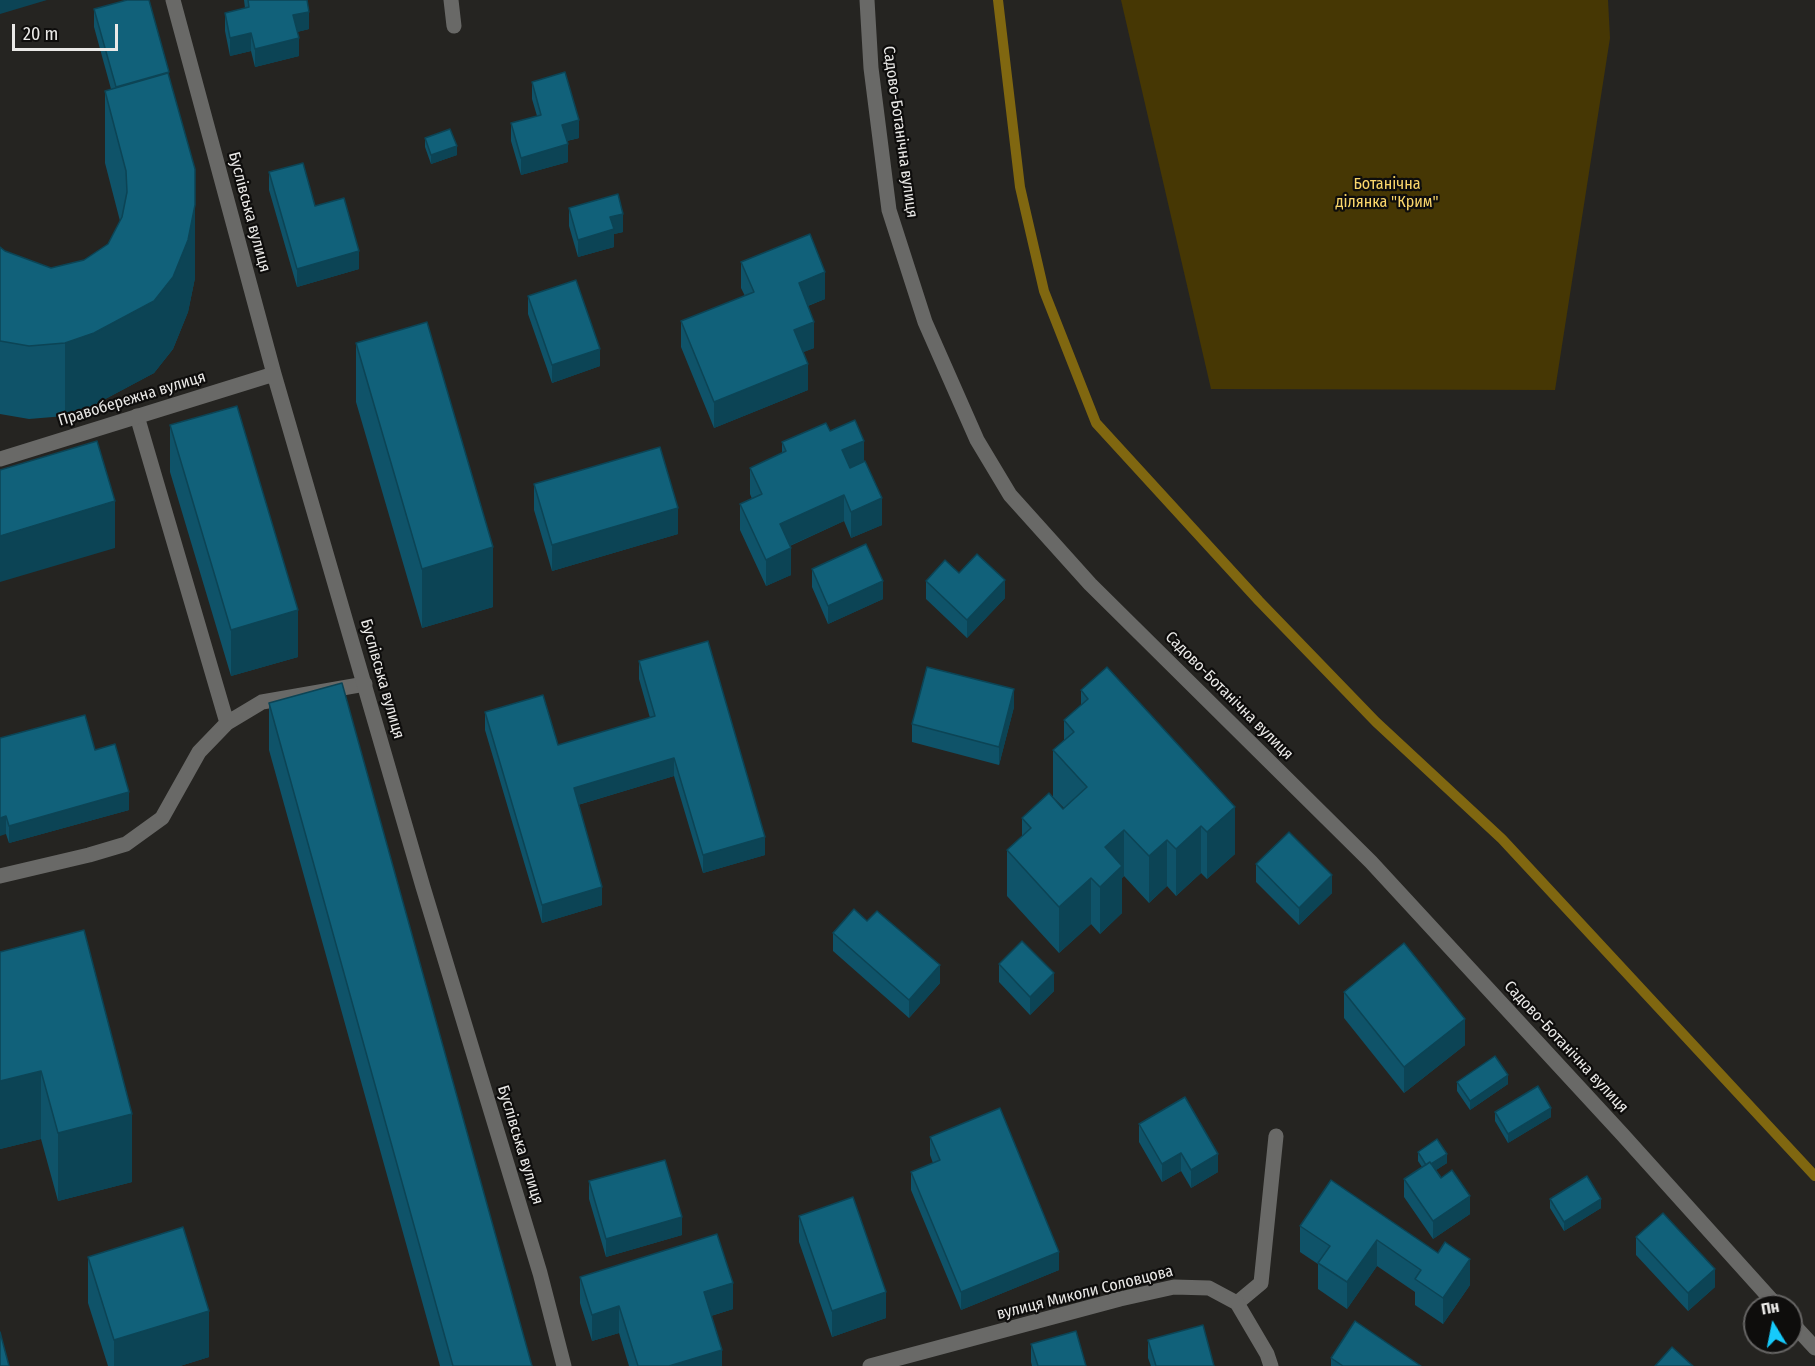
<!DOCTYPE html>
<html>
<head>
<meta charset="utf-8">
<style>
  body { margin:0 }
  #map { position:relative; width:1815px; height:1366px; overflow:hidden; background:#252421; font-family:"Fira Sans Condensed",sans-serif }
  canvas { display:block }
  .north { position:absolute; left:1743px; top:1294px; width:60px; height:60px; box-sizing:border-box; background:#0e0d0c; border:2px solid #666564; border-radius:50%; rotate:350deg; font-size:16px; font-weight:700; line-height:24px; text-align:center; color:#eae9e7 }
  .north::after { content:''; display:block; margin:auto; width:21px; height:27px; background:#16cafb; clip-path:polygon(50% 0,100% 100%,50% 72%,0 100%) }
  .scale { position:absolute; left:12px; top:24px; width:106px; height:27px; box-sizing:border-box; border:3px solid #eae9e7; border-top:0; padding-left:8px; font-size:18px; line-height:21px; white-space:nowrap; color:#eae9e7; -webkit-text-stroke:4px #0e0d0c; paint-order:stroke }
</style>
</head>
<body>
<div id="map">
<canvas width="1815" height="1366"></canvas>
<div class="north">Пн</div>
<div class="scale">20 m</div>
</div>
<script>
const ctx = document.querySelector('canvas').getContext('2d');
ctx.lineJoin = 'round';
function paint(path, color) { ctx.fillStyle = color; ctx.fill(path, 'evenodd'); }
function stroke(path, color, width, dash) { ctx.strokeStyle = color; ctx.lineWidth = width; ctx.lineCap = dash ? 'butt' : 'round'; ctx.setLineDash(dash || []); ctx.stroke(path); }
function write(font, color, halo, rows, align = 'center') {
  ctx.font = font + ' "Fira Sans Condensed",sans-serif'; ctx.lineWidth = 4.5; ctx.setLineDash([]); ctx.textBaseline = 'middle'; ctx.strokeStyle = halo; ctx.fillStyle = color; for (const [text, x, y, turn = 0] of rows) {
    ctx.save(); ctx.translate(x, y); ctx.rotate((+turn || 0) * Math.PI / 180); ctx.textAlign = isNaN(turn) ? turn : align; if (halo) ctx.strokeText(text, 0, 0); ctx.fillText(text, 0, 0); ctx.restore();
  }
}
paint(new Path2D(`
  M 1121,0 L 1608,0 L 1610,38 L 1555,390 L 1211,389 Z`), '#463704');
stroke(new Path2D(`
  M 998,0 L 1020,187 L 1044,291 L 1096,423 L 1259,601 L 1376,722 L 1502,839 L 1815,1176`), '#806710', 10);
stroke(new Path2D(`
  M 451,0 L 454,26
  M 137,416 L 227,723
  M 0,876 L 89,855 L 126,844 L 162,818 L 199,752 L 227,723 L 262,702 L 365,684
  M 1237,1303 L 1261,1283 L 1276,1136`), '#696967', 15);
stroke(new Path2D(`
  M 173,0 L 274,374 L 423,887 L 540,1273 L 564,1366
  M 0,459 L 274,374
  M 870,1366 L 1120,1299 L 1174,1287 L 1209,1288 L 1237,1303 L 1267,1354 L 1271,1366`), '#696967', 15);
stroke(new Path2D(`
  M 867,0 L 871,68 L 889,210 L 925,322 L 977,440 L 1010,495 L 1090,584 L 1371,862 L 1622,1134 L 1777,1306
  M 1791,1322 L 1815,1348`), '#696967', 15);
paint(new Path2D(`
  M 244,0 L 307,0 L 309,29 L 297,32 L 299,56 L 255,67 L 251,51 L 230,56 L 225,31 L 225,13 L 245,8 Z
  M 94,9 L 169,77 L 195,242 L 195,278 L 188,312 L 173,349 L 154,373 L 94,405 L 65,416 L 29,419 L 0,414 L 0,247 L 5,251 L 51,268 L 84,260 L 108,244 L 120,221 L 105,163 L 105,91 L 111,89 L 94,27 Z
  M 532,82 L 579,138 L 567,141 L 568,162 L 521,175 L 511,141 L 511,123 L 537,116 L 532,99 Z
  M 425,138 L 457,155 L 431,164 L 425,147 Z
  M 269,172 L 315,206 L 359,269 L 297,287 L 269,190 Z
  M 569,208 L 623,232 L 614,234 L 614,247 L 578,257 L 569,226 Z
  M 741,262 L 825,299 L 808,306 L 814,348 L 803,352 L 808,390 L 714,428 L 681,347 L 681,321 L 745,296 L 741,288 Z
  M 528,296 L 600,366 L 552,383 L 528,314 Z
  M 356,343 L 493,607 L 422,628 L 356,402 Z
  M 170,425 L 298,657 L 231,676 L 170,472 Z
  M 830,431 L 864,461 L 882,525 L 851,538 L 844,521 L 790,546 L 791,575 L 766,586 L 740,530 L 740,504 L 752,499 L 750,494 L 750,468 L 782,453 L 782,442 Z
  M 534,484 L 678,534 L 552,571 L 534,510 Z
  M 812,569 L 883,599 L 828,624 L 812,587 Z
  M 959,573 L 1005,598 L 967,638 L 926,599 L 926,581 Z
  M 639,661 L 765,855 L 703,873 L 674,776 L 578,805 L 602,905 L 542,923 L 485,730 L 485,712 L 558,745 L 650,718 L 639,679 Z
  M 1081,690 L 1235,854 L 1207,879 L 1201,873 L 1176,896 L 1167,886 L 1149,903 L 1124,876 L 1122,878 L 1122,913 L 1100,934 L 1091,924 L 1059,953 L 1007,896 L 1007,850 L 1022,836 L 1022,818 L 1064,808 L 1053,797 L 1053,750 L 1064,740 L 1064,720 L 1081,705 Z
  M 269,703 L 532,1366 L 440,1366 L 269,750 Z
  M 1014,707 L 999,765 L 912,742 L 912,724 Z
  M 0,738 L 95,750 L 129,810 L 9,843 L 6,834 Z
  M 1256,864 L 1332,893 L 1299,925 L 1256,882 Z
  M 867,921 L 940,983 L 909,1018 L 833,951 L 833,933 Z
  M 0,952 L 132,1182 L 58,1201 L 41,1139 L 0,1149 Z
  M 999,964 L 1054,991 L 1030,1015 L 999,982 Z
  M 1344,992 L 1465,1045 L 1404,1093 L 1344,1018 Z
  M 1457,1082 L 1508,1084 L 1470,1110 L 1457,1091 Z
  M 1495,1112 L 1551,1117 L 1508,1143 L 1495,1121 Z
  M 1139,1124 L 1218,1172 L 1191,1188 L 1181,1171 L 1162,1182 L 1139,1142 Z
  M 930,1137 L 1059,1270 L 961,1310 L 911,1190 L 911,1172 L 933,1163 L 930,1155 Z
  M 1418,1152 L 1447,1163 L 1436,1170 L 1470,1214 L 1433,1239 L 1404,1197 L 1404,1179 L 1422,1167 L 1418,1161 Z
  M 1331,1180 L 1470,1285 L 1443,1324 L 1415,1305 L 1415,1292 L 1377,1266 L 1347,1309 L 1318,1289 L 1318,1264 L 1300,1252 L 1300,1226 Z
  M 589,1181 L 682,1235 L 606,1257 L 589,1199 Z
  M 1550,1199 L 1601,1208 L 1564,1231 L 1550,1208 Z
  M 799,1216 L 886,1318 L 832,1337 L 799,1242 Z
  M 1636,1237 L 1715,1287 L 1688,1311 L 1636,1255 Z
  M 88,1257 L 209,1357 L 180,1366 L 108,1366 L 88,1303 Z
  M 580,1277 L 733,1309 L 711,1316 L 722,1366 L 629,1366 L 619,1333 L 592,1341 L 580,1303 Z
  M 1148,1340 L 1214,1366 L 1151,1366 L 1148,1358 Z
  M 1031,1344 L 1086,1366 L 1032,1366 L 1031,1362 Z
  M 1331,1358 L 1421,1366 L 1331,1366 Z`), '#0f5369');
paint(new Path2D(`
  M 0,0 L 47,0 L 0,14 Z
  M 309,12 L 309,29 L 293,33 L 293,15 Z
  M 251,33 L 251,51 L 230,56 L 230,38 Z
  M 299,38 L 299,56 L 255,67 L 255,49 Z
  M 579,120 L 579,138 L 562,142 L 562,125 Z
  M 568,144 L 568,162 L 521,175 L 521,158 Z
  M 457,146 L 457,155 L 431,164 L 431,155 Z
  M 195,169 L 195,278 L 188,312 L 173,349 L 154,373 L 94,405 L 65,416 L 65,343 Z
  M 623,214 L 623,232 L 614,234 L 614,247 L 578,257 L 578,240 L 610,217 Z
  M 359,251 L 359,269 L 297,287 L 297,269 Z
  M 825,272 L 825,299 L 799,309 L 799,283 Z
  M 814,322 L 814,348 L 794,356 L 794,330 Z
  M 600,349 L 600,366 L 552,383 L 552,365 Z
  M 808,364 L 808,390 L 714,428 L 714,402 Z
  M 864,441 L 864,467 L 842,477 L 842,450 Z
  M 844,495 L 844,521 L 780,550 L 780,524 Z
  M 882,498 L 882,525 L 851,538 L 851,512 Z
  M 115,501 L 115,548 L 0,582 L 0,536 Z
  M 678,508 L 678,534 L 552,571 L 552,545 Z
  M 493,547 L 493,607 L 422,628 L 422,569 Z
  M 791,548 L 791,575 L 766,586 L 766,560 Z
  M 1005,580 L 1005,598 L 967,638 L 967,620 Z
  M 883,581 L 883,599 L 828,624 L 828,606 Z
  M 298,610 L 298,657 L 231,676 L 231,630 Z
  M 1014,689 L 1014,707 L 999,765 L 999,747 Z
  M 674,758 L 674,776 L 574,806 L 574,788 Z
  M 129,792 L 129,810 L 9,843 L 9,826 Z
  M 1235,807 L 1235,854 L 1207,879 L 1207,832 Z
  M 6,816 L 6,834 L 0,836 L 0,818 Z
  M 1201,826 L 1201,873 L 1176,896 L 1176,849 Z
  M 1124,830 L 1124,876 L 1122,878 L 1122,913 L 1100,934 L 1100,887 L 1105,847 Z
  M 765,837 L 765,855 L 703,873 L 703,855 Z
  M 1167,840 L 1167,886 L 1149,903 L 1149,856 Z
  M 1332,875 L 1332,893 L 1299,925 L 1299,908 Z
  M 1091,878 L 1091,924 L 1059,953 L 1059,907 Z
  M 602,887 L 602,905 L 542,923 L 542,905 Z
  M 940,965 L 940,983 L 909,1018 L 909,1000 Z
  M 1054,973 L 1054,991 L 1030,1015 L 1030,997 Z
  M 1465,1019 L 1465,1045 L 1404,1093 L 1404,1067 Z
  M 41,1071 L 41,1139 L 0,1149 L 0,1081 Z
  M 1508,1075 L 1508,1084 L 1470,1110 L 1470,1101 Z
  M 1551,1108 L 1551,1117 L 1508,1143 L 1508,1134 Z
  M 132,1114 L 132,1182 L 58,1201 L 58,1133 Z
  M 1181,1153 L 1181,1171 L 1162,1182 L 1162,1164 Z
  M 1218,1154 L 1218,1172 L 1191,1188 L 1191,1170 Z
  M 1447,1154 L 1447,1163 L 1427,1176 L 1427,1167 Z
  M 1470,1196 L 1470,1214 L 1433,1239 L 1433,1221 Z
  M 1601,1199 L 1601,1208 L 1564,1231 L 1564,1222 Z
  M 682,1217 L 682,1235 L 606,1257 L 606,1239 Z
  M 1377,1240 L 1377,1266 L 1347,1309 L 1347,1282 Z
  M 1059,1252 L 1059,1270 L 961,1310 L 961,1292 Z
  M 1470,1259 L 1470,1285 L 1443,1324 L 1443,1298 Z
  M 1715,1269 L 1715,1287 L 1688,1311 L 1688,1293 Z
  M 733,1283 L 733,1309 L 704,1318 L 704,1292 Z
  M 886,1292 L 886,1318 L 832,1337 L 832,1311 Z
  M 619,1306 L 619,1333 L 592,1341 L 592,1315 Z
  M 209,1311 L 209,1357 L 180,1366 L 114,1366 L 114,1340 Z
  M 722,1350 L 722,1366 L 669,1366 Z`), '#0c4455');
const building = new Path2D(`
  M 127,0 L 149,0 L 169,72 L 116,87 L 94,9 Z
  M 248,0 L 307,0 L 309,12 L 293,15 L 299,38 L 255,49 L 251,33 L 230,38 L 225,13 L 249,7 Z
  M 565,72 L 579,120 L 562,125 L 568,144 L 521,158 L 511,123 L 541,115 L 532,82 Z
  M 168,73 L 195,169 L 195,205 L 188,240 L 173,277 L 154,301 L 94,333 L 65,343 L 29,346 L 0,341 L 0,247 L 5,251 L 51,268 L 84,260 L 108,244 L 122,217 L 127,192 L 126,171 L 105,91 Z
  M 450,129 L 457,146 L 431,155 L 425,138 Z
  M 303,163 L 315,206 L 344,198 L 359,251 L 297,269 L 269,172 Z
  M 618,194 L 623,214 L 610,217 L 614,229 L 578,240 L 569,208 Z
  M 810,234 L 825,272 L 799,283 L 814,322 L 794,330 L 808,364 L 714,402 L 681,321 L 754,292 L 741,262 Z
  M 576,280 L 600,349 L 552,365 L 528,296 Z
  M 427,322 L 493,547 L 422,569 L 356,343 Z
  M 237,406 L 298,610 L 231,630 L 170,425 Z
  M 855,420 L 864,441 L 842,450 L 850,468 L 865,461 L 882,498 L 851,512 L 844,495 L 780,524 L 791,548 L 766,560 L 740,504 L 762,494 L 750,468 L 786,451 L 782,442 L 826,423 L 830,431 Z
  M 97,441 L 115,501 L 0,536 L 0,470 Z
  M 660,447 L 678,508 L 552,545 L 534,484 Z
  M 866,544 L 883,581 L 828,606 L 812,569 Z
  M 977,554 L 1005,580 L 967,620 L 926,581 L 945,560 L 959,573 Z
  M 708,641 L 765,837 L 703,855 L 674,758 L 574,788 L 602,887 L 542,905 L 485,712 L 543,695 L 558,745 L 655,716 L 639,661 Z
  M 927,667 L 1014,689 L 999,747 L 912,724 Z
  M 1107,667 L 1235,807 L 1207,832 L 1201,826 L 1176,849 L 1167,840 L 1149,856 L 1124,830 L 1105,847 L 1122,866 L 1100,887 L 1091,878 L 1059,907 L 1007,850 L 1031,828 L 1022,818 L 1049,793 L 1063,809 L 1087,787 L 1053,750 L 1074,732 L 1064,720 L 1088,699 L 1081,690 Z
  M 342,683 L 532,1366 L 453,1366 L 269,703 Z
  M 85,715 L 95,750 L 115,744 L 129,792 L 9,826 L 6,816 L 0,818 L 0,738 Z
  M 1289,832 L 1332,875 L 1299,908 L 1256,864 Z
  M 854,909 L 867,921 L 877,911 L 940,965 L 909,1000 L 833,933 Z
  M 84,930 L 132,1114 L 58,1133 L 41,1071 L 0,1081 L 0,952 Z
  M 1022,941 L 1054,973 L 1030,997 L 999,964 Z
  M 1404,943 L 1465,1019 L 1404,1067 L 1344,992 Z
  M 1495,1056 L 1508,1075 L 1470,1101 L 1457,1082 Z
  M 1538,1086 L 1551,1108 L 1508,1134 L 1495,1112 Z
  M 1185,1097 L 1218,1154 L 1191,1170 L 1181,1153 L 1162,1164 L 1139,1124 Z
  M 1000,1108 L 1059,1252 L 961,1292 L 911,1172 L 940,1160 L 930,1137 Z
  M 1437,1139 L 1447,1154 L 1431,1164 L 1430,1162 L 1426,1165 L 1418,1152 Z
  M 665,1160 L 682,1217 L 606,1239 L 589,1181 Z
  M 1430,1162 L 1441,1178 L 1452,1170 L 1470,1196 L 1433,1221 L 1404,1179 Z
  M 1587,1176 L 1601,1199 L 1564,1222 L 1550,1199 Z
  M 1331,1180 L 1438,1253 L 1445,1242 L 1470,1259 L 1443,1298 L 1415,1279 L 1421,1270 L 1377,1240 L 1347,1282 L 1318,1263 L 1330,1246 L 1300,1226 Z
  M 853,1197 L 886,1292 L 832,1311 L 799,1216 Z
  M 1663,1213 L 1715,1269 L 1688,1293 L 1636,1237 Z
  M 183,1227 L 209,1311 L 114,1340 L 88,1257 Z
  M 717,1234 L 733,1283 L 704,1292 L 722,1350 L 669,1366 L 638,1366 L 619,1306 L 592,1315 L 580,1277 Z
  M 1355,1321 L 1421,1366 L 1343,1366 L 1331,1358 Z
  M 1203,1325 L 1214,1366 L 1156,1366 L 1148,1340 Z
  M 1076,1331 L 1086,1366 L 1038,1366 L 1031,1344 Z
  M 0,1332 L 9,1366 L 0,1366 Z
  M 1672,1347 L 1693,1366 L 1655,1366 Z`);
paint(building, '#11617a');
stroke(building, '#0c4455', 1.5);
write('16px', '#eae9e7', '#0e0d0c', [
  ["Садово-Ботанічна вулиця",900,132,82],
  ["Буслівська вулиця",249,212,75],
  ["Правобережна вулиця",132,399,-17],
  ["Буслівська вулиця",382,679,74],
  ["Садово-Ботанічна вулиця",1229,696,45],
  ["Садово-Ботанічна вулиця",1566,1047,47],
  ["Буслівська вулиця",520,1145,73],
  ["вулиця Миколи Соловцова",1085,1293,-14]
]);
write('16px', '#fad66b', '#0e0d0c', [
  ["Ботанічна",1387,185],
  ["ділянка \"Крим\"",1387,203]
]);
</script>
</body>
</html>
